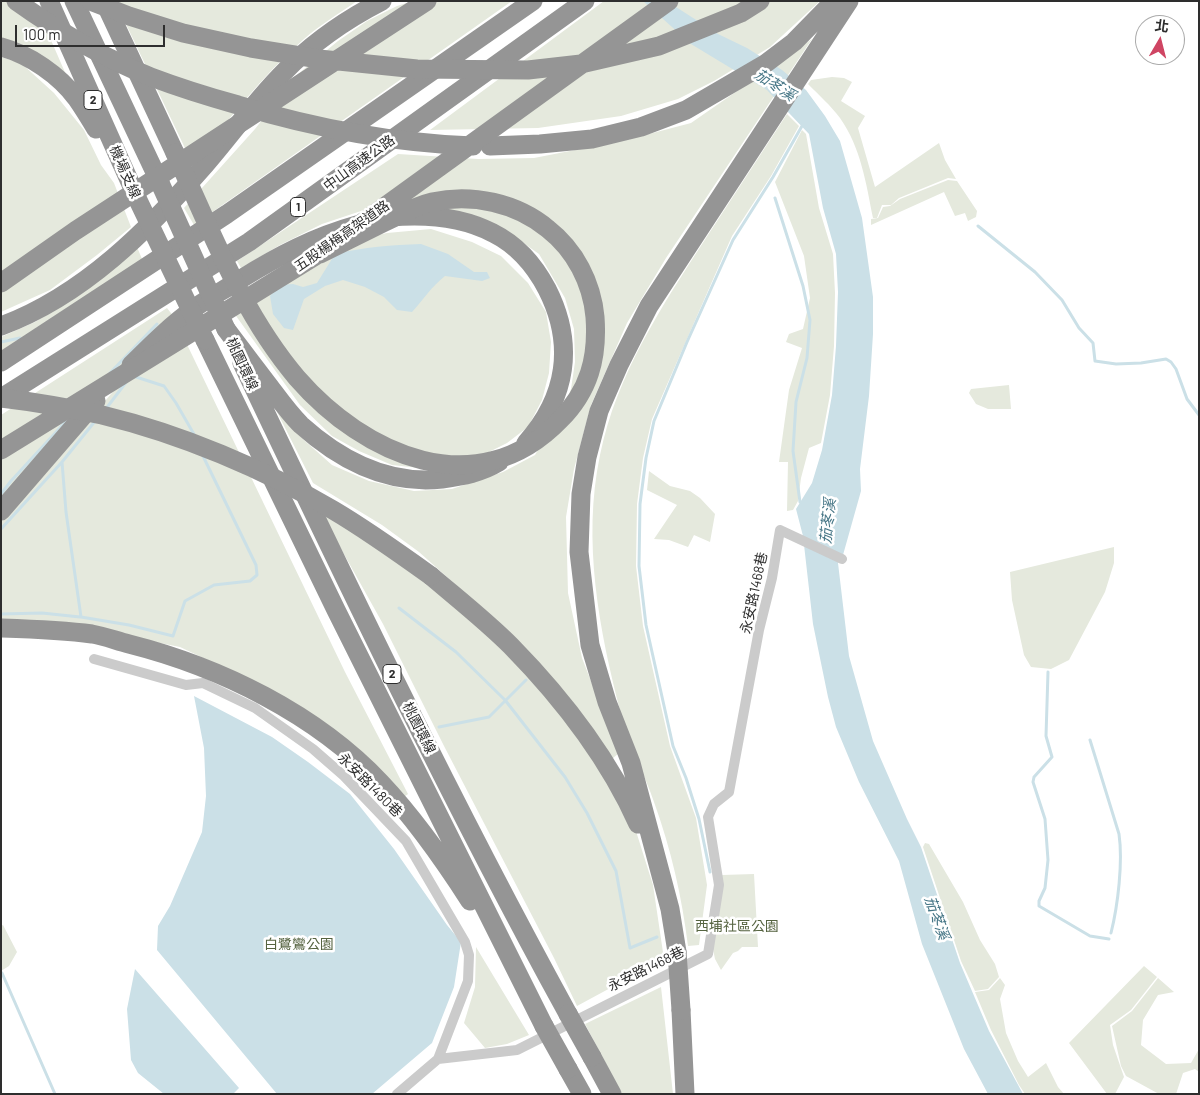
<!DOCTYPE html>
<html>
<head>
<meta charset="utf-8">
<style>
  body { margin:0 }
  #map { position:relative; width:1200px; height:1095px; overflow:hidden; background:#fff; font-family:Barlow,"Noto Sans TC",sans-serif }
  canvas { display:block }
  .frame { position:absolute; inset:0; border:2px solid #2e2e2e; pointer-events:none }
  .north { position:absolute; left:1135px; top:15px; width:50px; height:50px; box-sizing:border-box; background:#fff; border:1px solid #ababab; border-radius:50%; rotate:8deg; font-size:14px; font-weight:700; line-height:20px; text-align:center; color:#2e2e2e }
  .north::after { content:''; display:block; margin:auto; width:18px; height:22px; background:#cf4563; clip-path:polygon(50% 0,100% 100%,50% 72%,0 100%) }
  .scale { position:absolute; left:15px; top:25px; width:150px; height:22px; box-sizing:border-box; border:2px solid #2e2e2e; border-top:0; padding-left:6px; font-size:15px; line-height:18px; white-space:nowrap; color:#2e2e2e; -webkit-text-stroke:4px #fff; paint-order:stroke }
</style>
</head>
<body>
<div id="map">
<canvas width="1200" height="1095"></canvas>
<div class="frame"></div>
<div class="north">北</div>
<div class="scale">100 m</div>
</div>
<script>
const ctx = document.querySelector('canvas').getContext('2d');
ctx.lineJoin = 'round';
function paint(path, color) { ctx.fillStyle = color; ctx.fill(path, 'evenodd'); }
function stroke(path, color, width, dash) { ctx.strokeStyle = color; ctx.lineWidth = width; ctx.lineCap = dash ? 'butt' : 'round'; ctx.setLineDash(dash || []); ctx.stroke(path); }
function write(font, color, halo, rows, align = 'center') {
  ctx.font = font + ' Barlow,"Noto Sans TC",sans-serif'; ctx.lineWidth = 5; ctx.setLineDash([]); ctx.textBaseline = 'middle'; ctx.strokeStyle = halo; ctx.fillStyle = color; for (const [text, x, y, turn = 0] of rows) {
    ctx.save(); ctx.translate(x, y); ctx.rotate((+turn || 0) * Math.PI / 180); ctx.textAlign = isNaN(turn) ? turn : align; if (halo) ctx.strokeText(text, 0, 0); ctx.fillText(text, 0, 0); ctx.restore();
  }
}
paint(new Path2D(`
  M 1,1 L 34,1 L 67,77 L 1,40 Z
  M 115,1 L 357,1 C 340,13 320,25 304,39 C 262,76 227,121 193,165 Z
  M 413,1 L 512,1 L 194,225 L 184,208 L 255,129 L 298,74 L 338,41 L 367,21 L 397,6 Z
  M 604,1 L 820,1 L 770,47 L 714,81 L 678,99 L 621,116 L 538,128 L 430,130 Z
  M 812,39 L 666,258 L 627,323 L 591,405 L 574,469 L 566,517 L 568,593 L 582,658 L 619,753 L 612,759 L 493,618 L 419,552 L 382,525 L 313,483 L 277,412 L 305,441 L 332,465 L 369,481 L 414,491 L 452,489 L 503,472 L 535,455 L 565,404 L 571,389 L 575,362 L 574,329 L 565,298 L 539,254 L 505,230 L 400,206 L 364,210 L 322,224 L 280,245 L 241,268 L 237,261 L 398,154 L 478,159 L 534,158 L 626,140 L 691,123 Z
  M 1,57 L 21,63 L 54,93 L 84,130 L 101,165 L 114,183 L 131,227 L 97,255 L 50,290 L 1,312 Z
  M 832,77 L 844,78 L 852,82 L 841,101 L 865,116 L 858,128 L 875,187 L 939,143 L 945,160 L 956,179 L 948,178 L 899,198 L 891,205 L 882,205 L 877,218 L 873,218 C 866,183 861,148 840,118 C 831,106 819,95 808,84 L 811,80 Z
  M 787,114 L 799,126 L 771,176 L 732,236 L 652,419 L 643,458 L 637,504 L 636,566 L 643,626 L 670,746 L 696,818 L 707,885 L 699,945 L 688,946 C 682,897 671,849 654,802 C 644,773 629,744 621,714 C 599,630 582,541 600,455 C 616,375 662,306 706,238 C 733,197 760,155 787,114 Z
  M 802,130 L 806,134 L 819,208 L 833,254 L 835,293 L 834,346 L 830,395 L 821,443 L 809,448 L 801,478 L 798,501 L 793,510 L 787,511 L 788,462 L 779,462 L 789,390 L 802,348 L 786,342 L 789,334 L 803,329 L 810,298 L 804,256 L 775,182 Z
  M 948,180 L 957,181 L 977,211 L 976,217 L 968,221 L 965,213 L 955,216 L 944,192 L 871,225 L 871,219 L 878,218 L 883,207 L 890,206 L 900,199 Z
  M 431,229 L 472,242 L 501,256 L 528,283 L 546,312 L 551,342 L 549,373 L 542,400 L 528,427 L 507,443 L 485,454 L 438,470 L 392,465 L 359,451 L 332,436 L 300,405 L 226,302 L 309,251 L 387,233 Z
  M 137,247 L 142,259 L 1,351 L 1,337 L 35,322 L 92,285 Z
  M 167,308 L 174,317 L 1,505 L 1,415 Z
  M 180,330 L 345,672 L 408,794 L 404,797 L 267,688 L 180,647 L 79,627 L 1,621 L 1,520 L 17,505 L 122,381 Z
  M 1009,385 L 1011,409 L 988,409 L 976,404 L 969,393 L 971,389 Z
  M 649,471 L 670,486 L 690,491 L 700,498 L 715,514 L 710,542 L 694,535 L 688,547 L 669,540 L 654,539 L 677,505 L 647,490 Z
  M 321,513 L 398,560 L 472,619 L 549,698 L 594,755 L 635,828 L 653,885 L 664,959 L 577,1006 L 554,958 L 444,746 L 383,624 Z
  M 1114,547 L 1114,563 L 1105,592 L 1069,660 L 1051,669 L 1031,667 L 1024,655 L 1012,600 L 1010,572 Z
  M 925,843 L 929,844 L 963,902 L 980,940 L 995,964 L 999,977 L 988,989 L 975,991 L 961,961 L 923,847 Z
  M 754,874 L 758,947 L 742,947 L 738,951 L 733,953 L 721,970 L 715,959 L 713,949 L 722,875 Z
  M 3,925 L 17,952 L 9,966 L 1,971 L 1,926 Z
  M 476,947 L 529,1035 L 507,1044 L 485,1048 L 464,1023 L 475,987 Z
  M 1144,966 L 1157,977 L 1131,1010 L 1110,1025 L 1113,1045 L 1124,1077 L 1115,1094 L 1107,1094 L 1069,1043 Z
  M 1000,978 L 1005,985 L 1000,999 L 1006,1033 L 1018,1061 L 1028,1077 L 1046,1063 L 1058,1087 L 1064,1094 L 1025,1094 L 1019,1085 L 991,1030 L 975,992 L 989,990 Z
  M 1158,978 L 1174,992 L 1158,995 L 1143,1020 L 1141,1045 L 1166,1064 L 1191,1063 L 1199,1049 L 1199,1072 L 1195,1069 L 1183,1073 L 1176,1094 L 1159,1094 L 1126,1076 L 1121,1066 L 1112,1026 L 1132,1011 Z
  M 661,987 L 673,1094 L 622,1094 L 585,1024 Z`), '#e5e9dd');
paint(new Path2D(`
  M 643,1 L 671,1 L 676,7 L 718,34 L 747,48 L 782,70 L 806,90 L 825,116 L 840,141 L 862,218 L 873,297 L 873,334 L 869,396 L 860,469 L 861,491 L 843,555 L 838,563 L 849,656 L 873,741 L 907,819 L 921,847 L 960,963 L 989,1031 L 1023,1094 L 988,1094 L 964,1049 L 922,944 L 899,861 L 859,782 L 836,727 L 828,697 L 813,624 L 803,536 L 796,509 L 812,483 L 822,450 L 832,395 L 836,346 L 838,292 L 836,254 L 823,208 L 809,134 L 767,90 L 691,44 Z
  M 421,244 L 448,254 L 474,272 L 487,272 L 490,278 L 482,281 L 445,276 C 432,286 423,300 412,312 L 397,310 L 384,297 L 365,287 L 343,280 L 325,286 L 304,299 L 293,330 L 284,328 L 273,314 L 270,296 L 279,285 L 293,284 L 303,287 L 317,283 L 335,254 C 364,247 392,245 421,244 Z
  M 194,696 L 272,737 L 308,762 L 350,794 L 394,849 L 447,925 L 461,942 L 454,987 L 432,1043 L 372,1094 L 277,1094 L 157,950 L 158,926 L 170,906 L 202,832 L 206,796 L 204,748 Z
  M 135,969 L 239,1088 L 233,1094 L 164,1094 L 138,1073 L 131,1060 L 127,1009 Z`), '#cbe0e7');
stroke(new Path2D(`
  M 775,198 L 803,286 L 810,320 L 807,358 L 796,402 L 793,451 L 800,502
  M 978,226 L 1035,272 L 1062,300 L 1079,328 L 1093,343 L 1095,361 L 1116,364 L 1141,363 L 1166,359 L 1171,362 L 1176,369 L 1187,399 L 1199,415
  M 1,342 L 20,338
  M 110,373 L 157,324
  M 133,376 L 164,386 L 176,403 L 195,436
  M 105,410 L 127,381
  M 62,462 L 96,420
  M 1,494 L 11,481 L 69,418
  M 1,529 L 62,462 L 66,512 L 81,617 L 129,625 L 173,636 L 185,601 L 214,585 L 250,581 L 257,575 L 256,565 L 202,454
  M 399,608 L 456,652 L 505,700 L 565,777 L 587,813 L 616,871 L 630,948 L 657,937
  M 1,614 L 42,613 L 80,617
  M 1048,672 L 1046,736 L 1052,757 L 1034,777 L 1033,782 L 1045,819 L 1048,860 L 1045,888 L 1039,901 L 1039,906 L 1090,936 L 1109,939
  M 439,727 L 489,717 L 526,680
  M 1090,740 L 1119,834 C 1123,862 1118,905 1111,933
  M 710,872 L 699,819 L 686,778 L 673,746 L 646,625 L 639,566 L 640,504 L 646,458 L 654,421 L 687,342 L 733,240 L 773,177 L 802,126
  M 2,973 L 55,1094`), '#cbe0e7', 3);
stroke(new Path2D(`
  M 94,659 L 186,685 L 203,683 L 255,708 L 313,749 L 344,776 L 406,841 L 465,942 L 469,955 L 468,981 L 438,1059
  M 397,1094 L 438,1059 L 517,1050 L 708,954 L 719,885 L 708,817 L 714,804 L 729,792 L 759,630 L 772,578 L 780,530 L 842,559`), '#cbcbcb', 10);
stroke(new Path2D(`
  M 49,1 L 137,198
  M 74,1 L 160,183
  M 104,1 L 175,153
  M 1,47 C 30,55 59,75 77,99 C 84,109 90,119 96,129
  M 490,146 L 540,144 L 592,139 L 641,127 L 686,110 L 765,64 L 794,42 L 834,1
  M 1,326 C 83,296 149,229 205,165 C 231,135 255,101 284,72 C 312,43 345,20 382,1
  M 226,329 C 240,348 255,367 270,387 C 279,399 289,413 301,425 C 340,460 388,485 442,479 C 463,476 481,473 499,462
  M 205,340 L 336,610 L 544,1026
  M 1,362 L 227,214 L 533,1
  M 242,363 C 346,582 451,801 568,1014
  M 131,365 C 151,345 172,324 196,307 C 210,297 226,289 241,279 C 278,256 314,237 357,225 C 367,222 379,218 390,217 C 425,214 461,216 493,233 C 517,245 535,266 547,289 C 575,344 567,397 526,443
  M 1,398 L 249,242 L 585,1
  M 1,511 L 96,401
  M 431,576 C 458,599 486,621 511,646 C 562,698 608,757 638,824
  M 1,628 C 31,629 62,630 92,634 C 104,636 117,641 129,644 C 220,667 316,714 381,783 C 415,819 443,859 470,901
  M 677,952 L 670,909 L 631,763 L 607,702 L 590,645 L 579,552 L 581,494 L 587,457 L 599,411 L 619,365 L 649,306 L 849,1
  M 681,1010 L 685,1094
  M 592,1057 L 612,1094
  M 568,1069 L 582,1094`), '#959595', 19);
stroke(new Path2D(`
  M 16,1 C 58,31 104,58 151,77 C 180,88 209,97 238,105 C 314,128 394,143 473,146
  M 90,1 L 129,16 L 183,33 L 251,48 L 319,59 L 417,69 L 528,70 L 581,64 L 659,46 L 741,13 L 760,1
  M 175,153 C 211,230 241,312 297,378 C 364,455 477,506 560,420 C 589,391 598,358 595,317 C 592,283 575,250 548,229 C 517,203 472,193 432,202 C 415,206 400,215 385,222 C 363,233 342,243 320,254
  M 160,183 L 226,329
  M 137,198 L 205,340
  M 362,223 L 669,1
  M 1,283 L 75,231 L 427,1
  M 1,398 C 35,402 69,408 102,415 C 181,434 264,469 333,510 C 367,530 399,553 431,576
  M 1,450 L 330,247
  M 677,952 L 681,1010
  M 568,1014 L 592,1057
  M 544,1026 L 568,1069`), '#959595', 19);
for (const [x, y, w] of [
  [93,100,18],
  [298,207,15],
  [392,674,18]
]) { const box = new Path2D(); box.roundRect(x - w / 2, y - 9.5, w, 19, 4); ctx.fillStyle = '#fff'; ctx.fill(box); stroke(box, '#2e2e2e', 1); }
write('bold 12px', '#2e2e2e', null, [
  ["2",93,100],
  ["1",298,207],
  ["2",392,674]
]);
write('14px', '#2e2e2e', '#fff', [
  ["中山高速公路",359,163,-36],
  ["機場支線",125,172,66],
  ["五股楊梅高架道路",342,236,-35],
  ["桃園環線",242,364,65],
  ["永安路1468巷",754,593,-78],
  ["桃園環線",419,728,63],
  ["永安路1480巷",370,785,45],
  ["永安路1468巷",646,969,-26]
]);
write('14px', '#566441', '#fff', [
  ["西埔社區公園",737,926],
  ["白鷺鸞公園",299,944]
]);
write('italic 15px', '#467686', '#fff', [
  ["茄苳溪",775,85,33],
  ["茄苳溪",828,521,-84],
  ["茄苳溪",937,918,70]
]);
</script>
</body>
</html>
